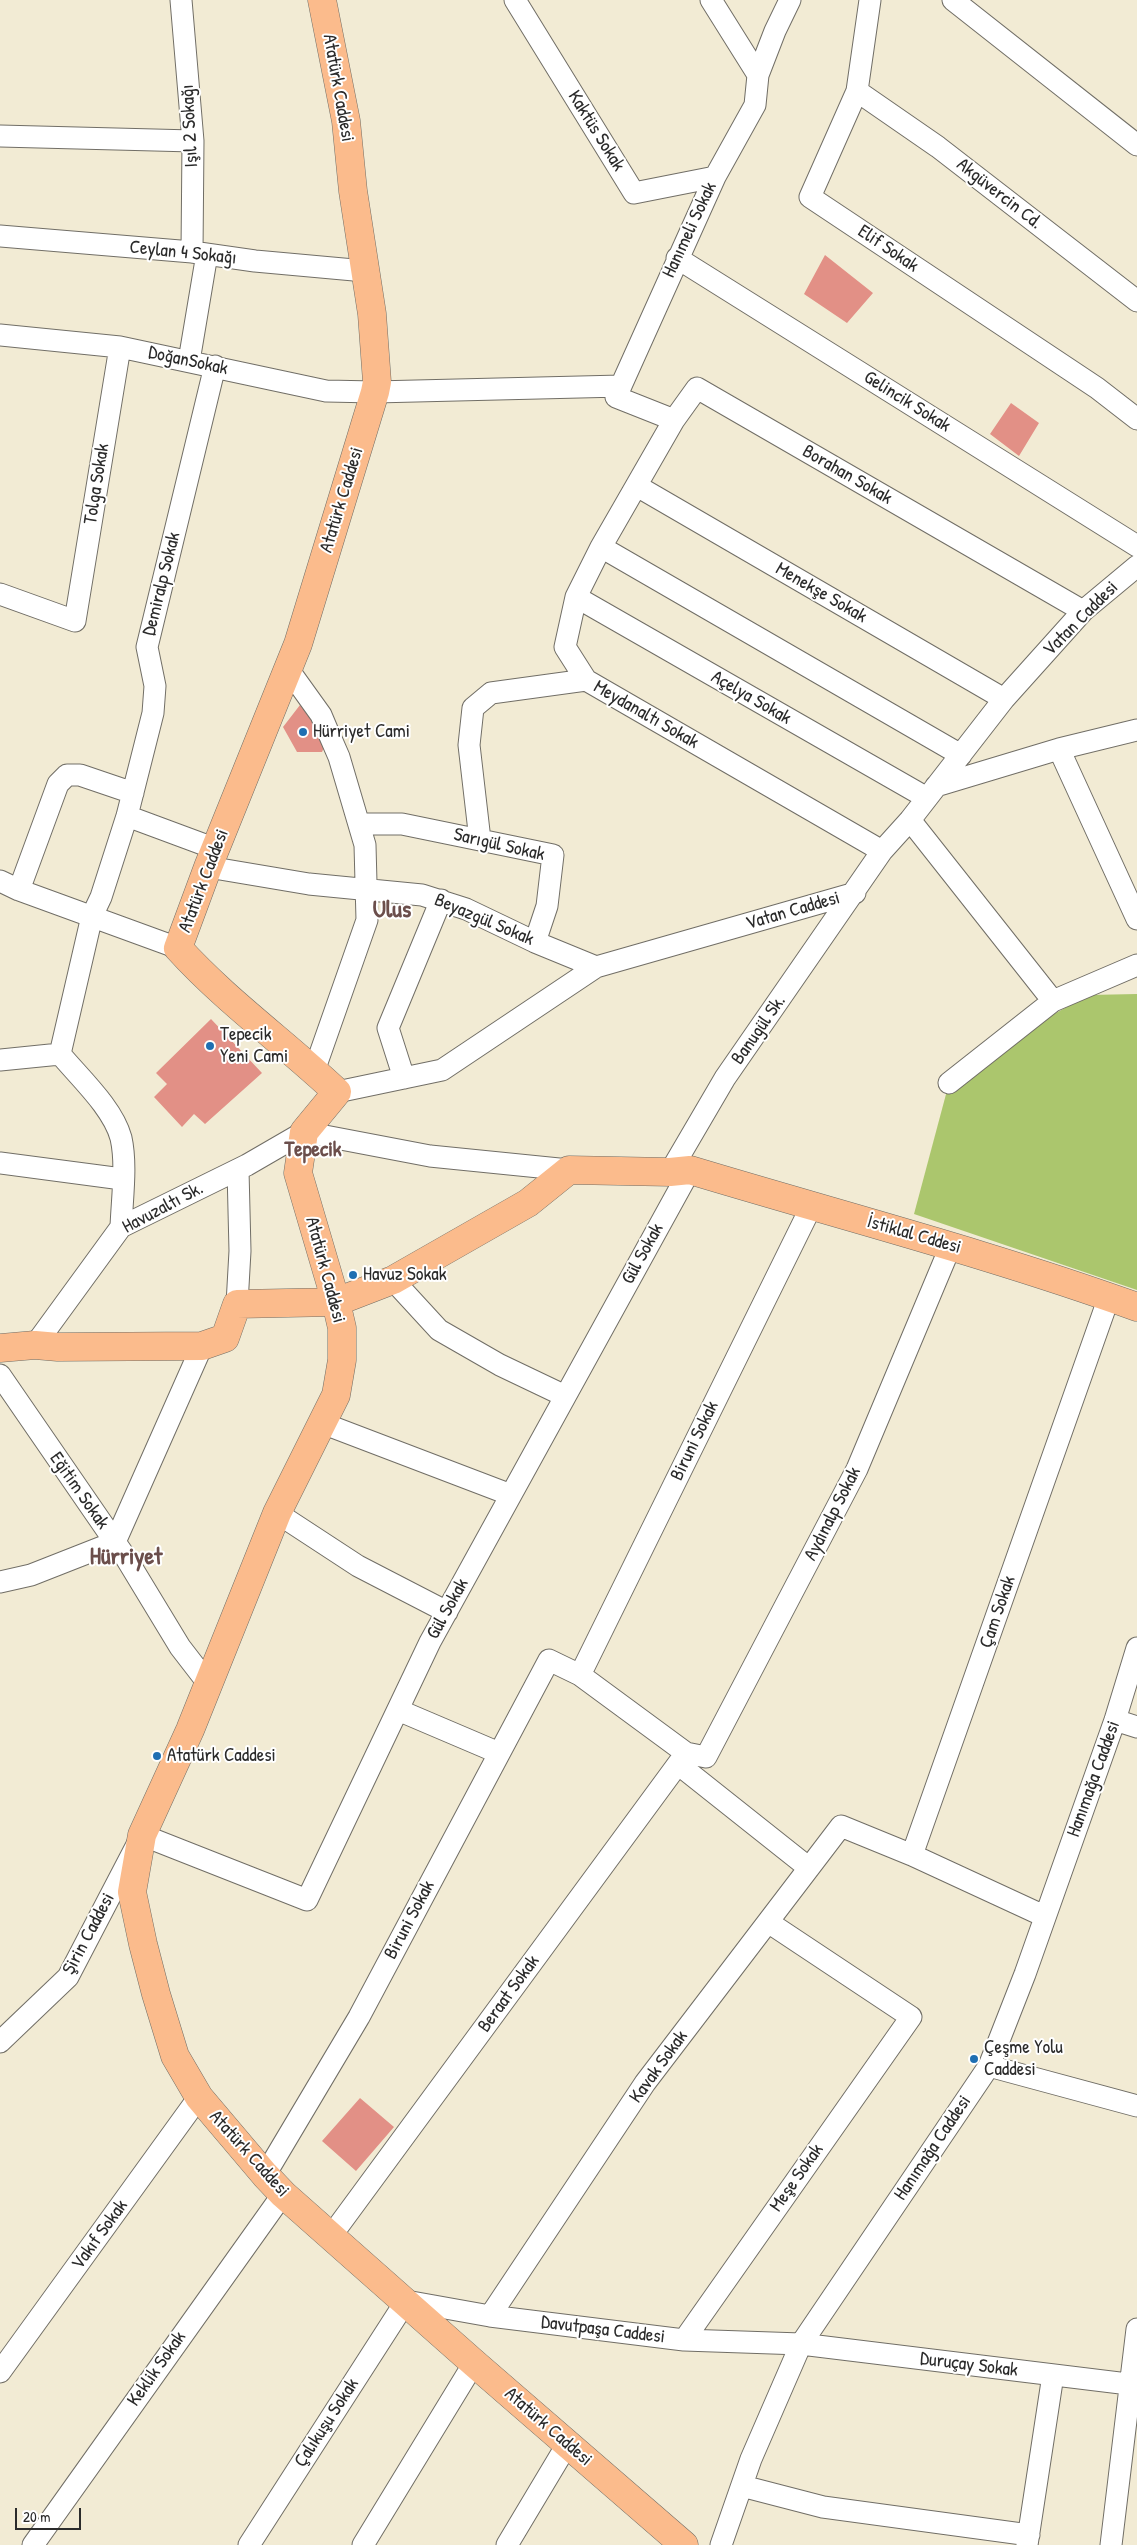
<!DOCTYPE html>
<html>
<head>
<meta charset="utf-8">
<style>
  body { margin:0 }
  #map { position:relative; width:1137px; height:2545px; overflow:hidden; background:#f2ebd4; font-family:"Patrick Hand",sans-serif }
  canvas { display:block }
  .scale { position:absolute; left:15px; top:2508px; width:66px; height:22px; box-sizing:border-box; border:2px solid #2b2b2b; border-top:0; padding-left:6px; font-size:15px; line-height:18px; white-space:nowrap; color:#2b2b2b; -webkit-text-stroke:4px #fff; paint-order:stroke }
</style>
</head>
<body>
<div id="map">
<canvas width="1137" height="2545"></canvas>
<div class="scale">20 m</div>
</div>
<script>
const ctx = document.querySelector('canvas').getContext('2d');
ctx.lineJoin = 'round';
function paint(path, color) { ctx.fillStyle = color; ctx.fill(path, 'evenodd'); }
function stroke(path, color, width, dash) { ctx.strokeStyle = color; ctx.lineWidth = width; ctx.lineCap = dash ? 'butt' : 'round'; ctx.setLineDash(dash || []); ctx.stroke(path); }
function write(font, color, halo, rows, align = 'center') {
  ctx.font = font + ' "Patrick Hand",sans-serif'; ctx.lineWidth = 4; ctx.setLineDash([]); ctx.textBaseline = 'middle'; ctx.strokeStyle = halo; ctx.fillStyle = color; for (const [text, x, y, turn = 0] of rows) {
    ctx.save(); ctx.translate(x, y); ctx.rotate((+turn || 0) * Math.PI / 180); ctx.textAlign = isNaN(turn) ? turn : align; if (halo) ctx.strokeText(text, 0, 0); ctx.fillText(text, 0, 0); ctx.restore();
  }
}
paint(new Path2D(`
  M 1137,994 L 1137,1290 L 914,1214 L 949,1083 L 1008,1039 L 1089,995 Z`), '#abc66d');
paint(new Path2D(`
  M 825,255 L 873,293 L 847,323 L 804,294 Z
  M 1011,403 L 1039,423 L 1019,456 L 990,434 Z
  M 300,705 L 327,741 L 322,752 L 297,752 L 283,727 Z
  M 211,1019 L 262,1073 L 205,1124 L 194,1114 L 182,1127 L 154,1097 L 167,1084 L 156,1073 Z
  M 360,2098 L 394,2127 L 356,2171 L 322,2141 Z`), '#e29086');
const minor = new Path2D(`
  M 181,0 L 193,141 L 192,252
  M 515,0 L 634,193 L 715,177
  M 711,0 L 758,75
  M 790,0 L 775,31 L 758,75 L 755,105 L 715,177 L 616,397 L 674,420 L 697,388 L 1083,611
  M 870,0 L 857,91 L 810,197 L 1097,388 L 1137,419
  M 953,0 L 1137,145
  M 857,91 L 938,147 L 1137,301
  M 0,136 L 193,141
  M 0,236 L 192,252 L 255,261 L 365,271
  M 677,258 L 1137,546
  M 0,335 L 120,347 L 326,391 L 375,392 L 621,386
  M 189,361 L 207,254
  M 674,420 L 601,547 L 576,597 L 565,647 L 586,680 L 882,851
  M 637,486 L 1004,699
  M 601,547 L 961,755
  M 0,594 L 75,621 L 120,347
  M 576,597 L 927,798
  M 288,669 L 321,715 L 329,734 L 339,757 L 365,845 L 367,920 L 314,1071
  M 1059,749 L 1137,919
  M 936,786 L 1059,749 L 1137,730
  M 127,816 L 216,849
  M 910,820 L 1053,1001
  M 360,824 L 402,824 L 553,855 L 547,906 L 535,942
  M 480,840 L 469,745 L 473,708 L 491,693 L 586,680
  M 208,867 L 309,884 L 422,895 L 466,909 L 535,942 L 596,967
  M 0,881 L 19,890 L 178,948
  M 19,890 L 58,784 L 67,775 L 80,775 L 133,793
  M 60,1054 L 92,916 L 101,897 L 127,816 L 153,713 L 155,686 L 147,647 L 215,366
  M 0,1060 L 60,1054 C 80,1078 113,1108 121,1138 C 127,1165 122,1199 121,1227
  M 404,1078 L 388,1028 L 441,900
  M 949,1083 L 1053,1001 L 1137,965
  M 337,1092 L 442,1070 L 596,967 L 855,893
  M 0,1163 L 122,1179
  M 670,1172 L 725,1078 L 882,851 L 910,820 L 1004,699 L 1083,611 L 1137,566
  M 393,1280 L 439,1330 L 500,1365 L 565,1396
  M 237,1304 L 240,1251 L 238,1170
  M 35,1345 L 121,1227 L 247,1165 L 304,1132 L 430,1156 L 569,1170
  M 0,1375 L 126,1558 L 180,1647 L 207,1682
  M 322,1423 L 511,1495
  M 277,1513 L 358,1566 L 447,1612
  M 0,1582 L 31,1575 L 115,1542 L 202,1346
  M 580,1675 L 811,1207
  M 398,1710 L 499,1753
  M 1115,1720 L 1137,1727
  M 678,1764 L 809,1868
  M 912,1855 L 1044,1916
  M 0,2042 L 68,1977 L 142,1835 L 307,1900 L 430,1642 L 690,1170
  M 989,2066 L 1137,2106
  M 265,2175 L 359,2017 L 549,1660 L 580,1675 L 686,1753 L 706,1757 L 857,1469 L 951,1245
  M 331,2236 L 686,1753
  M 490,2316 L 645,2083 L 841,1826 L 912,1855 L 1109,1297
  M 684,2340 L 911,2017 L 768,1922
  M 0,2372 L 199,2097
  M 742,2486 L 823,2507 L 1029,2535
  M 33,2545 L 283,2194
  M 249,2545 L 406,2301 L 490,2316 L 684,2340 L 801,2344 L 1137,2385
  M 363,2545 L 474,2363
  M 507,2545 L 568,2443
  M 721,2545 L 751,2459 L 801,2344 L 989,2066 L 1025,1974 L 1115,1720 L 1137,1648
  M 1027,2545 L 1053,2375
  M 1111,2545 L 1137,2329`);
const major = new Path2D(`
  M 322,0 L 346,121 L 353,191 L 372,314 L 377,382 L 375,392 L 298,644 L 208,867 L 178,948 C 226,1001 285,1043 337,1092 L 304,1132 L 298,1173 L 336,1302 L 342,1328 L 342,1360 L 336,1395 L 277,1513 L 190,1730 L 142,1835 L 132,1892 L 143,1944 L 156,1994 L 175,2056 L 199,2097 L 265,2175 L 283,2194 L 474,2363 L 684,2545
  M 0,1348 L 35,1345 L 58,1347 L 202,1346 L 225,1338 L 237,1304 L 336,1302 L 393,1280 L 528,1203 L 569,1170 L 670,1172 L 690,1170 C 839,1215 990,1254 1137,1307`);
stroke(minor, '#716e66', 23);
stroke(major, '#716e66', 29);
stroke(minor, '#fff', 21);
stroke(major, '#fbbb8c', 28);
for (const [x, y, r, color] of [
  [303,732,5,"#1f6fb2"],
  [210,1046,5,"#1f6fb2"],
  [353,1275,5,"#1f6fb2"],
  [157,1756,5,"#1f6fb2"],
  [974,2059,5,"#1f6fb2"]
]) { const dot = new Path2D(); dot.arc(x, y, r, 0, 2 * Math.PI); ctx.fillStyle = color; ctx.fill(dot); stroke(dot, '#fff', 2); }
write('19px', '#2b2b2b', '#fff', [
  ["Atatürk Caddesi",338,88,80],
  ["Işıl 2 Sokağı",190,126,-93],
  ["Kaktüs Sokak",596,131,58],
  ["Akgüvercin Cd.",999,194,38],
  ["Hanımeli Sokak",690,230,-65],
  ["Elif Sokak",888,249,34],
  ["Ceylan 4 Sokağı",183,253,6],
  ["DoğanSokak",188,361,12],
  ["Gelincik Sokak",907,402,32],
  ["Borahan Sokak",847,475,30],
  ["Tolga Sokak",97,484,-81],
  ["Atatürk Caddesi",342,500,-73],
  ["Demiralp Sokak",162,584,-76],
  ["Menekşe Sokak",821,593,30],
  ["Vatan Caddesi",1081,619,-45],
  ["Açelya Sokak",751,698,30],
  ["Meydanaltı Sokak",646,715,30],
  ["Sarıgül Sokak",499,845,13],
  ["Atatürk Caddesi",204,881,-69],
  ["Vatan Caddesi",793,911,-16],
  ["Beyazgül Sokak",484,920,23],
  ["Banugül Sk.",759,1030,-55],
  ["Havuzaltı Sk.",163,1208,-28],
  ["İstiklal Cddesi",914,1235,16],
  ["Gül Sokak",643,1254,-61],
  ["Atatürk Caddesi",325,1270,75],
  ["Biruni Sokak",695,1441,-64],
  ["Eğitim Sokak",79,1491,55],
  ["Aydınalp Sokak",833,1514,-63],
  ["Gül Sokak",448,1609,-61],
  ["Çam Sokak",998,1612,-71],
  ["Hanımağa Caddesi",1094,1779,-70],
  ["Biruni Sokak",410,1920,-62],
  ["Şirin Caddesi",89,1934,-62],
  ["Beraat Sokak",509,1994,-54],
  ["Kavak Sokak",659,2067,-54],
  ["Hanımağa Caddesi",933,2148,-56],
  ["Atatürk Caddesi",249,2154,48],
  ["Meşe Sokak",797,2178,-55],
  ["Vakıf Sokak",100,2235,-54],
  ["Davutpaşa Caddesi",603,2330,7],
  ["Duruçay Sokak",969,2365,7],
  ["Keklik Sokak",157,2369,-55],
  ["Çalıkuşu Sokak",327,2423,-57],
  ["Atatürk Caddesi",548,2427,41]
]);
write('19px', '#2b2b2b', '#fff', [
  ["Hürriyet Cami",313,732],
  ["Tepecik",220,1035],
  ["Yeni Cami",220,1057],
  ["Havuz Sokak",363,1275],
  ["Atatürk Caddesi",167,1756],
  ["Çeşme Yolu",984,2048],
  ["Caddesi",984,2070]
], 'left');
write('bold 21px', '#6b4e4b', '#fff', [
  ["Tepecik",313,1150]
]);
write('bold 24px', '#6b4e4b', '#fff', [
  ["Ulus",392,911],
  ["Hürriyet",126,1558]
]);
</script>
</body>
</html>
